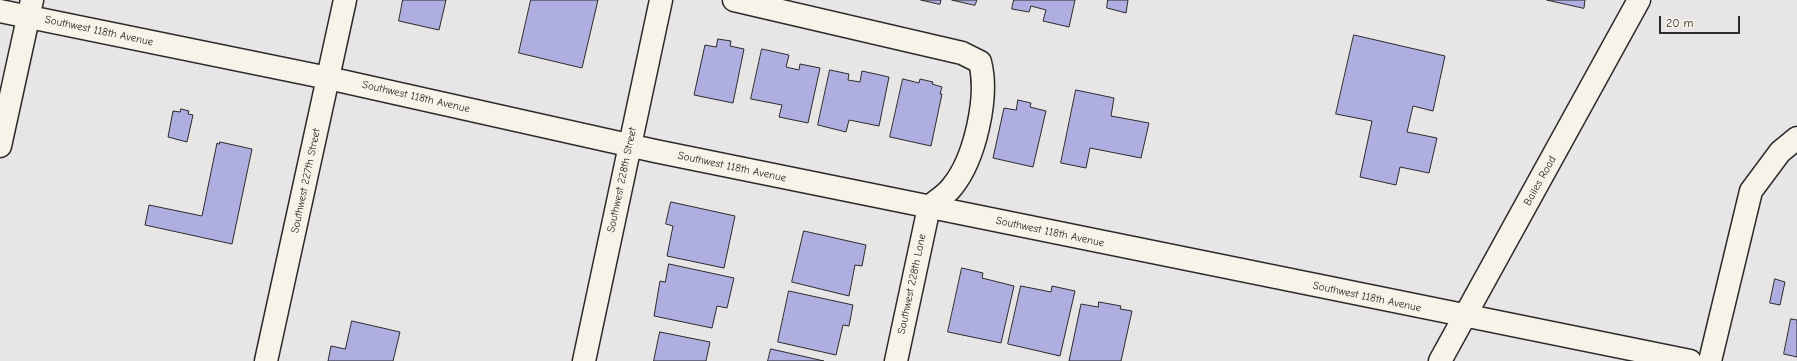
<!DOCTYPE html>
<html>
<head>
<meta charset="utf-8">
<style>
  body { margin:0 }
  #map { position:relative; width:1797px; height:361px; overflow:hidden; background:#e8e5e6; font-family:"Comic Neue",sans-serif }
  canvas { display:block }
  .scale { position:absolute; left:1659px; top:16px; width:81px; height:18px; box-sizing:border-box; border:2px solid #2b2b2b; border-top:0; padding-left:5px; font-size:12px; line-height:14px; white-space:nowrap; color:#2b2b2b; -webkit-text-stroke:3px #f7f3e8; paint-order:stroke }
</style>
</head>
<body>
<div id="map">
<canvas width="1797" height="361"></canvas>
<div class="scale">20 m</div>
</div>
<script>
const ctx = document.querySelector('canvas').getContext('2d');
ctx.lineJoin = 'round';
function paint(path, color) { ctx.fillStyle = color; ctx.fill(path, 'evenodd'); }
function stroke(path, color, width, dash) { ctx.strokeStyle = color; ctx.lineWidth = width; ctx.lineCap = dash ? 'butt' : 'round'; ctx.setLineDash(dash || []); ctx.stroke(path); }
function write(font, color, halo, rows, align = 'center') {
  ctx.font = font + ' "Comic Neue",sans-serif'; ctx.lineWidth = 3.5; ctx.setLineDash([]); ctx.textBaseline = 'middle'; ctx.strokeStyle = halo; ctx.fillStyle = color; for (const [text, x, y, turn = 0] of rows) {
    ctx.save(); ctx.translate(x, y); ctx.rotate((+turn || 0) * Math.PI / 180); ctx.textAlign = isNaN(turn) ? turn : align; if (halo) ctx.strokeText(text, 0, 0); ctx.fillText(text, 0, 0); ctx.restore();
  }
}
const building = new Path2D(`
  M 403,0 L 446,0 L 439,30 L 399,21 Z
  M 531,0 L 598,0 L 582,68 L 519,53 Z
  M 921,0 L 941,0 L 940,4 Z
  M 952,0 L 977,0 L 975,5 Z
  M 1014,0 L 1075,0 L 1069,27 L 1043,21 L 1046,10 L 1031,6 L 1029,12 L 1012,9 Z
  M 1108,0 L 1128,0 L 1126,13 L 1107,8 Z
  M 1547,0 L 1585,0 L 1584,8 Z
  M 1354,35 L 1445,56 L 1433,111 L 1413,106 L 1407,132 L 1437,138 L 1429,173 L 1400,167 L 1396,185 L 1360,177 L 1372,121 L 1336,114 Z
  M 718,39 L 731,41 L 730,46 L 744,49 L 733,103 L 694,95 L 705,45 L 716,47 Z
  M 762,49 L 789,55 L 786,67 L 799,70 L 800,64 L 820,68 L 808,123 L 779,117 L 782,105 L 751,99 Z
  M 830,70 L 849,74 L 848,80 L 860,82 L 862,71 L 889,77 L 879,126 L 849,120 L 846,132 L 818,125 Z
  M 903,79 L 919,83 L 920,79 L 933,82 L 932,84 L 942,87 L 940,94 L 942,94 L 931,146 L 890,137 Z
  M 1076,90 L 1114,98 L 1111,116 L 1149,123 L 1141,158 L 1090,148 L 1086,168 L 1061,163 Z
  M 1018,100 L 1031,103 L 1030,107 L 1046,111 L 1033,167 L 993,158 L 1004,108 L 1016,110 Z
  M 181,109 L 189,111 L 188,114 L 193,115 L 187,142 L 168,137 L 173,111 L 180,112 Z
  M 220,142 L 252,149 L 232,244 L 145,225 L 149,205 L 202,216 L 217,143 L 219,144 Z
  M 671,202 L 735,216 L 724,268 L 667,256 L 673,226 L 666,224 Z
  M 804,231 L 866,245 L 862,266 L 855,265 L 849,296 L 792,282 Z
  M 669,264 L 734,278 L 727,308 L 717,306 L 712,328 L 654,316 L 660,281 L 665,282 Z
  M 962,268 L 983,273 L 982,278 L 1014,286 L 1001,343 L 948,332 Z
  M 1775,279 L 1785,282 L 1780,305 L 1770,303 Z
  M 1021,286 L 1051,292 L 1052,286 L 1075,291 L 1060,356 L 1008,344 Z
  M 789,291 L 853,305 L 849,326 L 843,325 L 836,355 L 778,342 Z
  M 1099,302 L 1121,306 L 1120,309 L 1132,311 L 1121,361 L 1069,361 L 1081,304 L 1098,307 Z
  M 1791,319 L 1797,320 L 1797,357 L 1784,354 Z
  M 352,321 L 400,332 L 393,361 L 328,361 L 331,346 L 345,349 Z
  M 660,332 L 710,342 L 706,361 L 654,361 Z
  M 771,349 L 824,361 L 768,361 Z`);
paint(building, '#aeafe0');
stroke(building, '#2b2b2b', 1);
const minor = new Path2D(`
  M 734,0 L 962,53 L 980,62 C 989,97 975,159 952,187 C 946,195 936,201 929,207
  M 0,11 L 328,78 L 655,151 L 1690,361
  M 0,146 L 32,0
  M 266,361 L 345,0
  M 584,361 L 661,0
  M 896,361 L 929,207
  M 1440,361 L 1639,0
  M 1710,361 L 1751,191 L 1780,152 L 1797,138`);
stroke(minor, '#2b2b2b', 25);
stroke(minor, '#f7f3e8', 22);
write('11px', '#2b2b2b', '#f7f3e8', [
  ["Southwest 118th Avenue",99,31,12],
  ["Southwest 118th Avenue",416,97,13],
  ["Southwest 118th Avenue",732,167,12],
  ["Southwest 228th Street",622,180,-78],
  ["Southwest 227th Street",306,181,-78],
  ["Bailes Road",1540,181,-61],
  ["Southwest 118th Avenue",1050,232,12],
  ["Southwest 228th Lane",912,284,-78],
  ["Southwest 118th Avenue",1367,297,12]
]);
</script>
</body>
</html>
